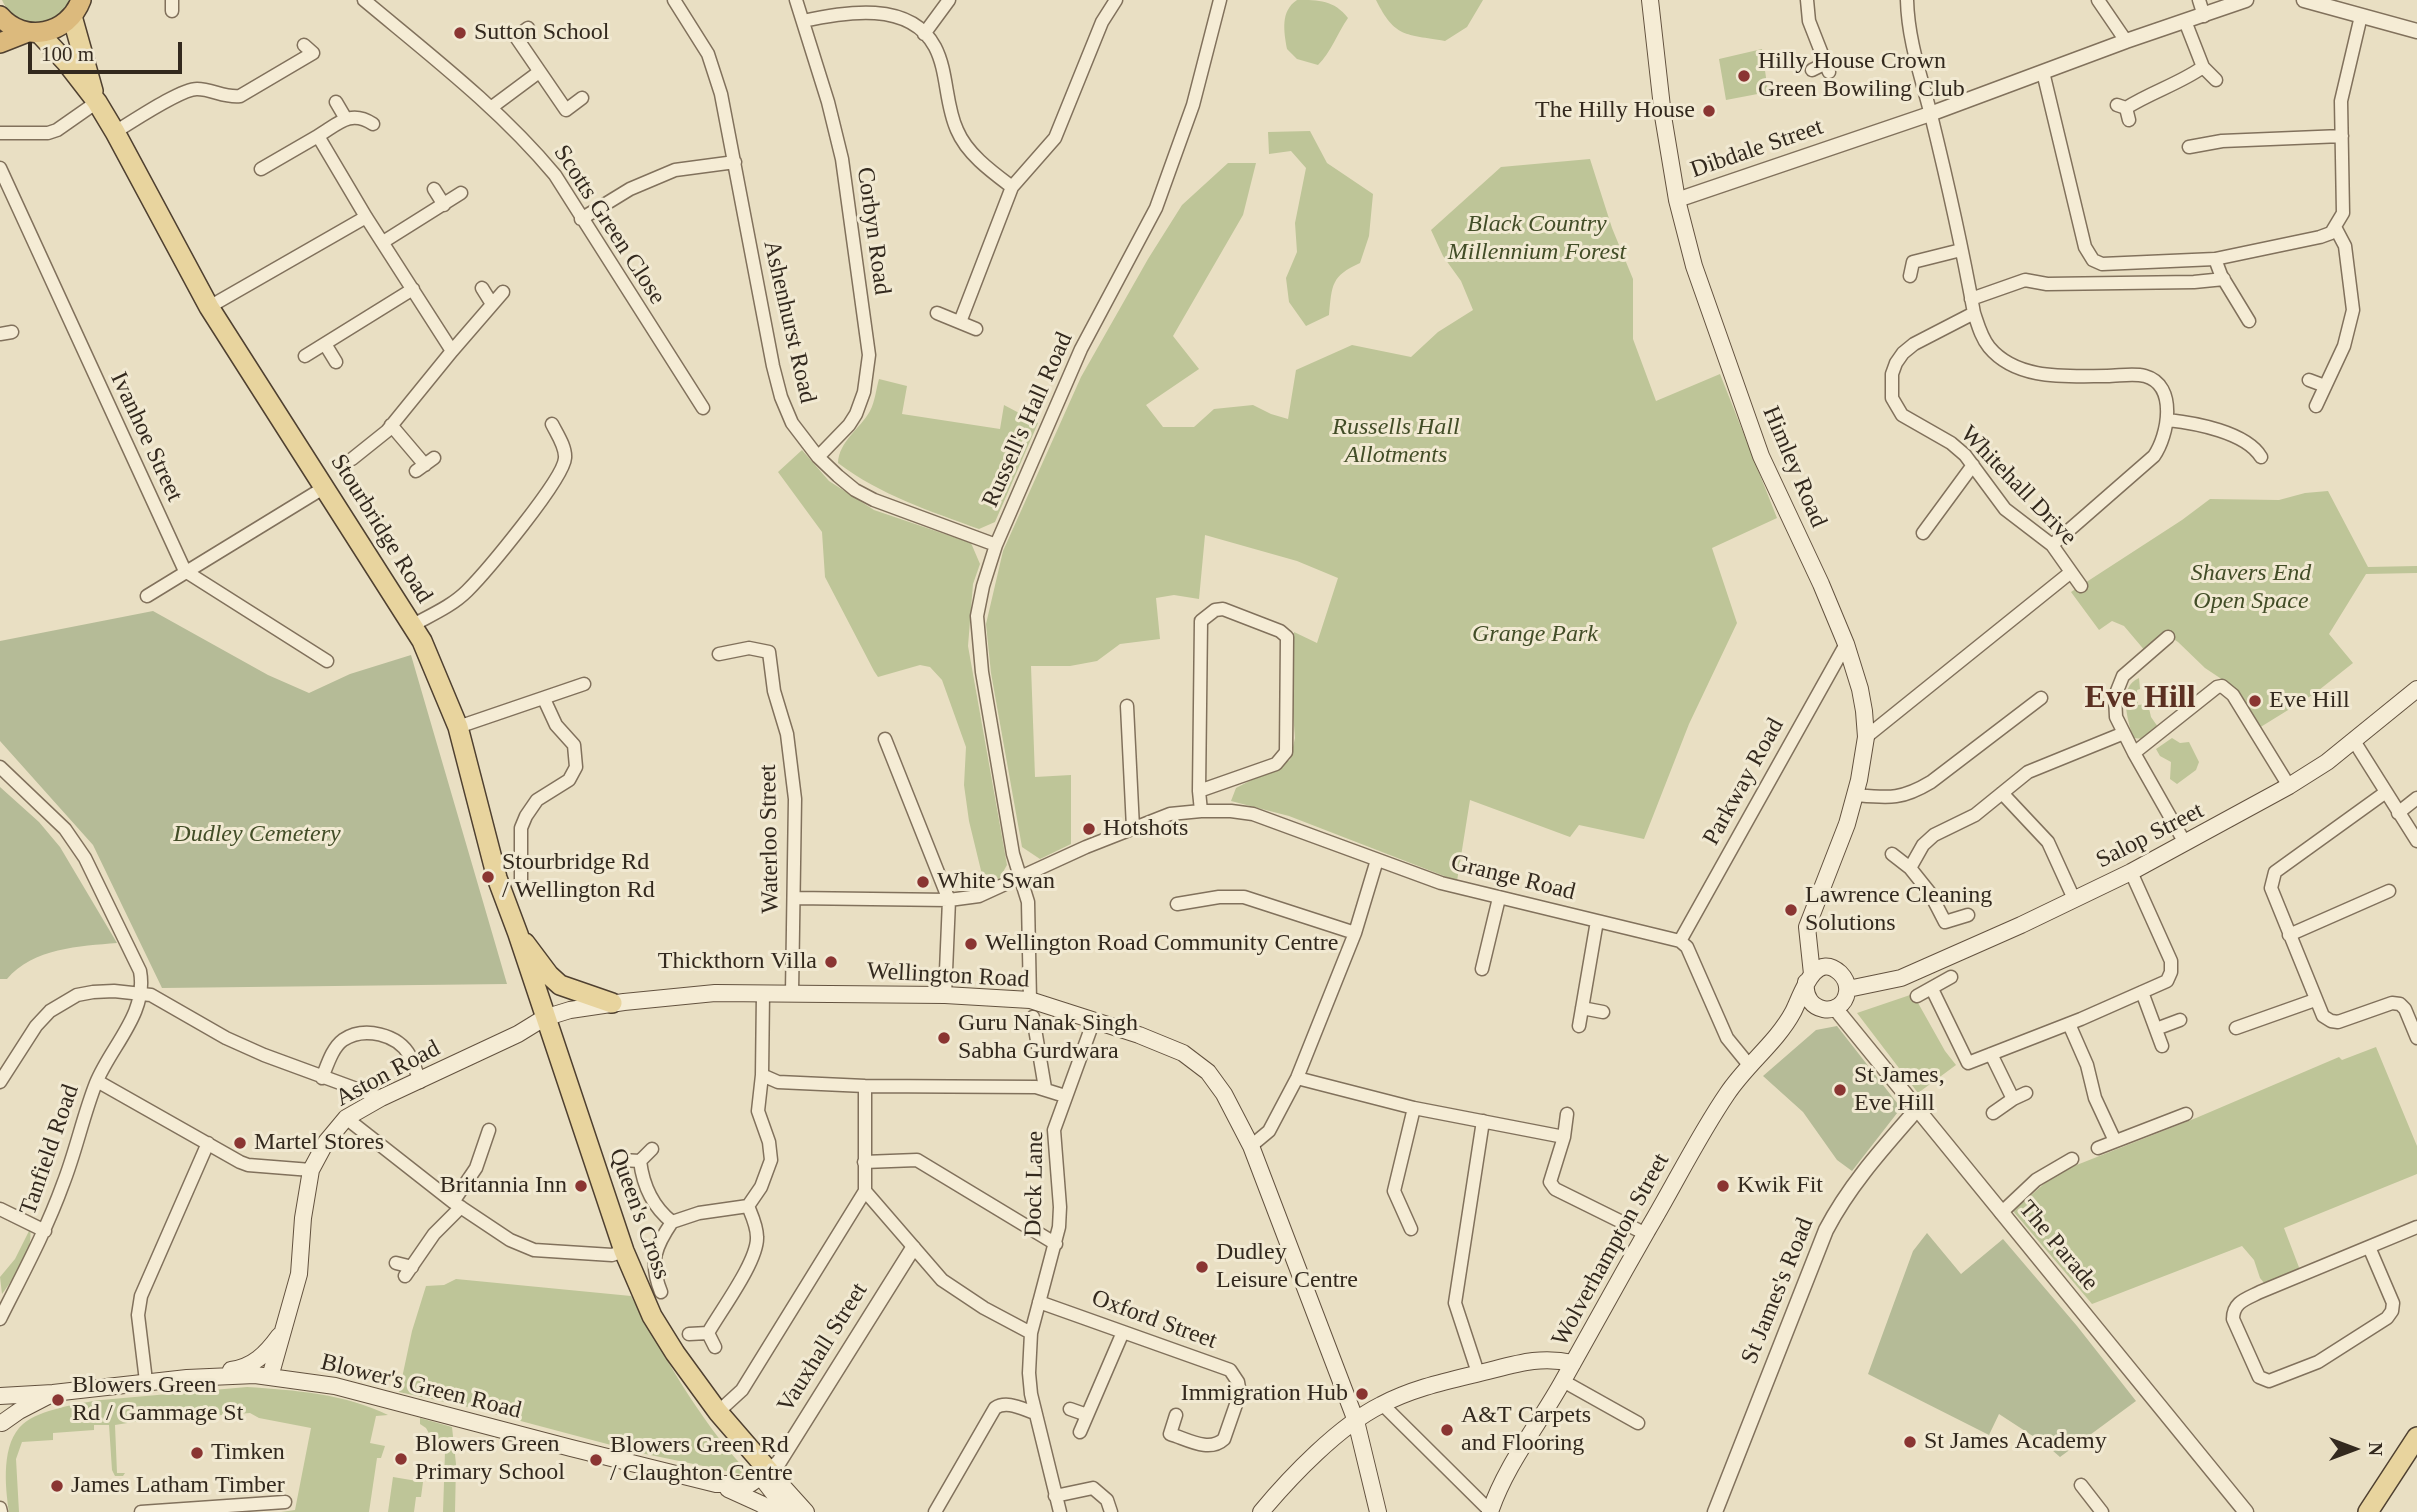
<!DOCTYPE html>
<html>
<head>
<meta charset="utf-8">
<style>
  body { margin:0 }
  #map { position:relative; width:2417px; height:1512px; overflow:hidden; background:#e9dfc3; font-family:Georgia,serif }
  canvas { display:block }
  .north { position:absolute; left:2319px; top:1414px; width:70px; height:70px; -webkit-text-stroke:5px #f1e9d2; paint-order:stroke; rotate:90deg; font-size:19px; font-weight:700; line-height:28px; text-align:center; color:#33291e }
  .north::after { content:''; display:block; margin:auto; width:24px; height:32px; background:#33291e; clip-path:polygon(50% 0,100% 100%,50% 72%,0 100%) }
  .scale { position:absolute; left:28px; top:42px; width:154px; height:32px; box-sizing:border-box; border:4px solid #33291e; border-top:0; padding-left:9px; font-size:21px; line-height:24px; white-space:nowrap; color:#33291e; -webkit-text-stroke:5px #f1e9d2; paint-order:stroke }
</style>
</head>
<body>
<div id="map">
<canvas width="2417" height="1512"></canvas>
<div class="north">N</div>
<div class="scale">100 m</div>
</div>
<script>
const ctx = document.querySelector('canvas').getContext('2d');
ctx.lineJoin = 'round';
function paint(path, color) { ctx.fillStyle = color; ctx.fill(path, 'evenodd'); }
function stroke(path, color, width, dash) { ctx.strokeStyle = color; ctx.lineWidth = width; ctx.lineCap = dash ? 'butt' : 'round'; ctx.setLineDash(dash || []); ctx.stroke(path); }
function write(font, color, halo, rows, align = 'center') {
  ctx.font = font + ' Georgia,serif'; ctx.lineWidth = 6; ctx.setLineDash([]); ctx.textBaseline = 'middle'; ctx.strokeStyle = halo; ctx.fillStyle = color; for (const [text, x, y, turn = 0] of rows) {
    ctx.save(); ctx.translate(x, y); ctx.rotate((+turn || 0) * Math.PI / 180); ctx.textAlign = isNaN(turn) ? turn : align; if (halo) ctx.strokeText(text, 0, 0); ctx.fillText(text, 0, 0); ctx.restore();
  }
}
paint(new Path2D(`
  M 2,0 L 72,0 C 68,5 63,14 58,18 C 38,32 10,20 2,0 Z
  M 1297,0 C 1319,0 1334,0 1348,18 C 1337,34 1331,52 1318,65 L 1297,59 L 1287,49 C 1284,32 1280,11 1297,0 Z
  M 1376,0 L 1483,0 L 1467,27 L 1445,41 C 1405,34 1395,38 1376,0 Z
  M 1762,49 L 1768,92 L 1726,100 L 1719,59 Z
  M 1310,131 L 1327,163 L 1373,194 L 1369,236 L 1360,263 C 1331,276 1332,285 1329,315 L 1306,326 L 1289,302 L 1286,278 L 1297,252 L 1295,223 L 1306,168 L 1291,151 L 1269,154 L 1268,132 Z
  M 1590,159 L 1612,228 L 1633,279 L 1633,339 L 1656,401 L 1720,374 L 1777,518 L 1712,548 L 1737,623 L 1689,724 L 1644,839 L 1579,825 L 1570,837 L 1470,800 L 1457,881 L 1289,816 L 1231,801 L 1236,788 L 1290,760 L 1295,738 L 1292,700 L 1294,632 L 1317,643 L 1338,578 L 1297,561 L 1205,535 L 1199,599 L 1174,595 L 1156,598 L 1160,639 L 1120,644 L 1097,661 L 1070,666 L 1031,666 L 1035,777 L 1071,775 L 1071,844 L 1040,859 L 1022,847 L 991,673 L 986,624 L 1003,551 L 1081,377 L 1148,259 L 1182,205 L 1228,163 L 1256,163 L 1243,215 L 1173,336 L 1199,369 L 1146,405 L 1163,427 L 1194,427 L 1214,409 L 1253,405 L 1271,414 L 1288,419 L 1296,370 L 1352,345 L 1411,357 L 1438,332 L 1473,310 L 1461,281 L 1443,256 L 1431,230 L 1501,167 Z
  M 879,379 L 907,386 L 902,414 L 1000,429 L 1004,405 L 1038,423 L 995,522 L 979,529 C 930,511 880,495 838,463 C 839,441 860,429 870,411 C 875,402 876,389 879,379 Z
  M 802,450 L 829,481 L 874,510 L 971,543 L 980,564 L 973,584 L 968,646 L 1007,865 L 999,879 L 985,887 L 969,821 L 964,785 L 966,747 L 942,680 L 930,667 L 920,665 L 878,677 L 874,671 L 825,577 L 822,532 L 778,472 Z
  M 2328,491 L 2368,567 L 2417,566 L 2417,573 L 2366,574 L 2329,634 L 2353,663 L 2314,694 L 2259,728 L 2232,689 L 2220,678 L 2205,668 L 2178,642 L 2166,634 L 2146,652 L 2124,626 L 2112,621 L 2099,630 L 2071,592 L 2182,520 L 2210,499 L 2279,500 L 2305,493 Z
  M 2139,678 L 2140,689 L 2137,690 L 2138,705 L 2148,704 L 2151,717 L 2158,727 L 2145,739 L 2133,738 C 2128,720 2117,687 2139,678 Z
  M 2172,738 L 2180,743 L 2189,742 L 2199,762 L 2196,770 L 2177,784 L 2170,779 L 2171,762 L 2160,756 L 2156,749 Z
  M 1913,994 L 1945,1051 L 1956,1065 L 1918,1093 L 1857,1013 Z
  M 2376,1047 L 2417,1146 L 2417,1174 L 2284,1228 L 2300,1270 L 2265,1284 L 2260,1278 L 2254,1260 L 2242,1246 L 2092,1304 L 2013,1211 L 2045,1183 L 2069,1168 L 2196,1118 L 2339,1057 L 2342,1060 Z
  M 30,1229 C 34,1251 14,1278 2,1294 L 0,1277 L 15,1259 Z
  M 456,1279 L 631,1296 C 664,1356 697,1416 743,1467 L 741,1474 L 641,1453 L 468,1407 L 399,1392 L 412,1331 L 426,1286 L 444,1285 Z
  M 247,1387 C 294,1390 346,1394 388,1415 L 376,1416 L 370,1443 L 385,1446 L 381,1458 L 377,1458 L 369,1512 L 281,1512 L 295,1510 L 311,1428 L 259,1418 L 250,1413 L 140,1421 L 115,1425 L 117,1473 L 125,1473 L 123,1476 L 115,1476 L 112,1470 L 109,1425 L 94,1425 L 94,1430 L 53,1433 L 53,1440 L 22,1442 L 16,1459 L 19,1512 L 9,1512 C 5,1486 1,1443 23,1424 C 39,1410 79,1403 101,1400 Z
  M 420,1418 L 452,1427 L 456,1464 L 455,1512 L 443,1512 L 445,1452 L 435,1444 L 426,1428 L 420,1424 Z
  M 393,1477 L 423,1482 L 421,1497 L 416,1497 L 414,1512 L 388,1512 Z`), '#bec598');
paint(new Path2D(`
  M 153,611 L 268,675 L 309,693 L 350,674 L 411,655 L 507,984 L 162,988 L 93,845 L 0,741 L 0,641 Z
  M 0,787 L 39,822 L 60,847 L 117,943 C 80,946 33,948 7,979 L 0,979 Z
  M 1837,1026 L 1901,1108 L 1852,1171 L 1837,1160 L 1803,1112 L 1763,1076 L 1816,1030 Z
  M 1927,1233 L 1961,1274 L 2003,1239 L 2077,1326 L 2136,1401 L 2060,1457 L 2045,1444 L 1999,1414 L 1989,1435 L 1868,1374 L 1913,1251 Z`), '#b5bb97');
const minor = new Path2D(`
  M 172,0 L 172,11
  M 364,0 C 431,56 499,108 555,175 L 703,408
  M 674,0 L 708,54 L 721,94 L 773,366 L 781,397 L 792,423 L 818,457 L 838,476 L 855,490 L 874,500 L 996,545
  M 796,0 L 828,102 L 842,159 L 869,355 L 864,392 L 856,414 L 849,425 L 818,457
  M 1807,0 L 1809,21 L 1829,72
  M 1907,0 C 1908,40 1921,76 1931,115 C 1947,180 1962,247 1974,313 C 1978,325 1981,337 1989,347 C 2017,381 2068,376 2107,376 C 2119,376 2133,373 2145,376 C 2178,385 2168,436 2154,456 L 2052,545
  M 2098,0 L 2126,41
  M 2199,0 L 2204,16
  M 803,21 C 844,12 910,0 935,47 C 948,72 945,104 957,130 C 967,154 992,172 1012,187
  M 2185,21 L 2203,67 L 2216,80
  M 528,28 L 516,37 L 566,110 L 582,98
  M 924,34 L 949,0
  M 1812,70 L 1826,63
  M 2043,72 L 2085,247 L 2093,260 L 2102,264 L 2215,259 L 2320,237 L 2331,233 L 2343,213 L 2341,101 L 2361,16
  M 336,102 L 346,119
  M 2117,105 L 2126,108 L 2129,120
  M 492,107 L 539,72
  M 2126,108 C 2151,92 2179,84 2203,67
  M 115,132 C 132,122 180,89 197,89 C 212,89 225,98 240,96 L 313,53 L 304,45
  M 0,133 L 48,133 L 57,130 L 97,102
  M 318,136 C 338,124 350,109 373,124
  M 2189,147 L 2222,141 L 2342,136
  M 0,168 L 185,571 L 327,661
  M 261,169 L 318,136 L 366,217 L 452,351 L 387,431 L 352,459
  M 434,189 L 444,205
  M 581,219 L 630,189 L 675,170 L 735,162
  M 383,242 L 461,193
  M 2215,259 L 2221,275 L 2249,321
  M 1910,276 L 1913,262 L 1961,250
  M 482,288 L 492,304
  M 1971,299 L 2025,280 L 2047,284 L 2194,282 L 2224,279
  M 209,307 L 366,217
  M 937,313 L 976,329
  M 1974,313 L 1914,344 L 1903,353 L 1896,363 L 1892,374 L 1892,398 L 1902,415 L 1951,443 L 1965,455 L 2005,509 L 2052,545 L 2081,586
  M 960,322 L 1012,187 L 1055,138 L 1102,22 L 1116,0
  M 0,334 L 12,332
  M 325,344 L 336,362
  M 452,351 L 503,292
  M 305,356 L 413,289
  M 2309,380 L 2325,386
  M 2316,406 L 2344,346 L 2353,310 L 2345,246 L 2335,227
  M 2168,420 C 2195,423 2246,432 2261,457
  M 391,425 L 425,465
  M 416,471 L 434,458
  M 1923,533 L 1973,465
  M 147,596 L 325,487
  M 413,625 C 431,615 452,606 467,591 C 485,573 564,479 565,458 C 566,447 557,434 552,424
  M 2168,637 L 2123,676 L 2115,696 L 2116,717 L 2134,753 L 2185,843
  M 719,654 L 749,648 L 769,652 L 774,691 L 787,734 L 795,799 L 792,993
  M 1127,706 L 1133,828
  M 458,727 L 584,684
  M 1866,737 L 2071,572
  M 885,739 L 949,900 L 945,995
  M 2354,741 L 2417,841
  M 2134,753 L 2217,687 L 2222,686 L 2233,695 L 2289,786
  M 0,767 L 65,829 L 85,858 L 140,971 C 148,1013 111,1046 96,1083 C 83,1116 76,1151 63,1184 C 46,1231 22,1275 0,1319
  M 1199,791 L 1276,764 L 1286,752 L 1287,637 L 1280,631 L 1223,609 L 1215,610 L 1201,621 L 1199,791 L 1201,811
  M 2386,792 L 2275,872 L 2271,888 L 2323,1016 L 2331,1021 L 2338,1022 L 2392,1003 L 2400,1004 L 2405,1009 L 2417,1038
  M 2002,793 L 2048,842 L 2074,899
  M 1855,795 C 1889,798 1901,800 1931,782 L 2041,698
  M 2398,813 L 2417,798
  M 1892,854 L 1910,868
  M 521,883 L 521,828 L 526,816 L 537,800 L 569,780 L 576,767 L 574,745 L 556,725 L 544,699
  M 794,898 L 949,900 L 979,896 L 1086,847 L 1170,814 L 1201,811 L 1231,811 L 1253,814 L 1441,883 L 1680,941 L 1687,947 L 1727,1038 L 1749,1065
  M 1177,904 L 1219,897 L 1244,897 L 1355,933
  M 1968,915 L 1945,922 L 1930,893 L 1910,868 L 1923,845 L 1934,835 L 1975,815 L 2028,772 L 2124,733
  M 2289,935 L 2389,891
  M 1680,941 L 1846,644
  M 1482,969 L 1499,898
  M 1932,989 L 1968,1063 L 2081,1019 L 2167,981 L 2171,972 L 2171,961 L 2131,872
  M 2142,992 L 2162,1046
  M 1917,996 L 1951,977
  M 1030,1000 L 1028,902 L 1013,854 L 982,672 L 977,616 L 983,586 L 996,545 L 1081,349 L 1156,208 L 1193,105 L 1220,0
  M 1582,1008 L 1603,1012
  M 1033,1017 L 1045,1088
  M 2069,1024 L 2087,1065 L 2095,1098 L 2115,1141
  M 1579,1026 L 1597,921
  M 2236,1028 L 2315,1000
  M 2156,1029 L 2180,1020
  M 1991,1054 L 2013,1099 L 2026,1093
  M 762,1075 L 778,1082 L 865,1086 L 1036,1087 L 1065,1096
  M 322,1078 C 327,1066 332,1048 343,1040 C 364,1026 398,1034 410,1056 C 414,1064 417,1073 420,1082
  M 1297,1078 L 1414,1108 L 1564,1137
  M 97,1081 L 240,1162 L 248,1165 L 311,1170
  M 0,1082 L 36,1026 L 50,1011 L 77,995 L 93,992 L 114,991 L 151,995 L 226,1038 L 264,1055 L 381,1098
  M 865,1086 L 865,1191
  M 1993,1113 L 2013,1099
  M 1567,1114 L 1564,1137 L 1550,1182 L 1555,1189 L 1646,1234
  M 346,1118 L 453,1202 L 510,1240 L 534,1250 L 612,1255 L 624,1251
  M 1251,1146 L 1269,1131 L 1297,1078 L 1355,933 L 1377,860
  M 2098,1148 L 2186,1114
  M 621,1160 L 640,1161 L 652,1149
  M 640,1161 C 643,1185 653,1207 672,1222
  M 864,1162 L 917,1160 L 1056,1244
  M 865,1191 L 942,1280 L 984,1308 L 1031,1333
  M 453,1202 L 476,1168 L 489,1130
  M 0,1209 L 45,1231
  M 2001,1213 L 2036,1180 L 2072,1159
  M 672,1222 L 699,1213 L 748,1206 L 761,1187 L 771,1160 L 769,1142 L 758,1111 L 762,1075 L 763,993
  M 1411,1229 L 1394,1191 L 1414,1108
  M 2369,1247 L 2393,1303 L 2392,1311 L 2387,1318 L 2318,1362 L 2269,1381 L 2259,1377 L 2233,1319 C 2233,1302 2246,1299 2260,1292 L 2417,1227
  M 396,1263 L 412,1267
  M 405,1276 L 434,1234 L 461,1207
  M 661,1292 C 649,1262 655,1247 672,1222
  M 1039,1302 L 1230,1370 L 1238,1382 L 1240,1393 L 1224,1439 C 1209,1453 1187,1439 1170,1434 L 1176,1415
  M 708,1333 C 721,1310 758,1261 757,1237 C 757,1226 752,1216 748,1206
  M 689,1334 L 708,1333 L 715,1347
  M 1478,1373 L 1455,1303 L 1483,1121
  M 146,1381 L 138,1315 L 141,1296 L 208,1143
  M 1563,1381 L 1638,1423
  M 1382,1404 L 1490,1511
  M 1070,1409 L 1087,1415
  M 718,1412 L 742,1390 L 865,1191
  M 1080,1432 L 1123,1332
  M 2081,1485 L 2102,1512
  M 1055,1496 L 1093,1488 L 1107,1500 L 1111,1512
  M 0,1508 L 1,1512
  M 141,1512 L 285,1502
  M 935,1512 L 995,1408 C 1007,1400 1022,1409 1035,1413
  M 1060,1512 L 1031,1394 L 1029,1373 L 1031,1333 L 1059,1227 L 1060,1207 L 1054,1130 L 1094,1020`);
const tertiary = new Path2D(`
  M 2304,0 L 2417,31
  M 1677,200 L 1930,114 L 2126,41 L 2246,0
  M 1835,1008 L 2246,1512
  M 769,1471 L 779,1462 L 913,1248
  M 1715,1512 L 1826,1230 C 1850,1184 1884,1147 1918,1108`);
const secondary = new Path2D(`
  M 1650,0 L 1663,116 L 1677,200 L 1694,266 L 1761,456 L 1821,584 L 1846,644 L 1860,689 L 1864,711 L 1866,737 L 1859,780 L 1847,824 L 1807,927 L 1812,974
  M 1848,989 L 1901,978 L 2021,925 L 2131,872 L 2289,786 L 2327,762 L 2417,689
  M 231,1370 C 253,1367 266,1354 279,1336
  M 270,1377 L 299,1274 L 303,1218 L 311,1170 L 326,1142 L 346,1118 L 381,1098 L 518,1034 L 544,1018 L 570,1010 L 624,1002 L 715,993 L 945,995 L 1030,1000 L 1139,1035 L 1183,1053 L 1208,1072 L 1224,1094 L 1251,1146 L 1356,1421 L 1378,1512
  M 0,1396 L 53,1393 L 187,1378 L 255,1375 L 335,1386 L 571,1448 L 716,1484 L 750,1484 L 769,1471 L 806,1512
  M 2,1423 L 19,1411 L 48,1396
  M 761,1477 L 788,1512
  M 728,1489 L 761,1504 L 773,1512
  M 1261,1512 C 1291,1476 1339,1426 1381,1405 C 1415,1387 1452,1380 1488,1371 C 1519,1363 1541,1356 1573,1363
  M 1490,1512 C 1506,1464 1540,1423 1564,1379 C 1592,1329 1619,1280 1647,1231 C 1674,1186 1697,1138 1727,1094 C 1746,1065 1777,1042 1793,1012 C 1801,997 1814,949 1840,973 C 1845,978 1848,985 1847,992 C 1843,1019 1802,1014 1806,982`);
const primary = new Path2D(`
  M 72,16 L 93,91
  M 39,33 L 66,62 L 97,102 L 115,132 L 209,307 L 422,641 L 458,727 L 497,878 L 518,934 L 624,1251 L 652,1316 L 675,1353 L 718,1412 L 769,1471
  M 525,943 L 549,975 L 560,985 L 612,1003
  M 2368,1512 L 2417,1437`);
const trunk = new Path2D(`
  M 0,16 C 24,44 68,35 81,0
  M 0,43 L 28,32`);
stroke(minor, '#81715c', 15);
stroke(tertiary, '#81715c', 17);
stroke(secondary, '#63523f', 18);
stroke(primary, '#4f4030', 22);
stroke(trunk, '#4f4030', 22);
stroke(minor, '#f5ecd5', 12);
stroke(tertiary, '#f5ecd5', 14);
stroke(secondary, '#f5ecd5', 16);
stroke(primary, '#e8d49e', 19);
stroke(trunk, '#dcba7d', 19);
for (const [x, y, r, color] of [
  [460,33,7,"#8a3532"],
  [1744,76,7,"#8a3532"],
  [1709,111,7,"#8a3532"],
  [2255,701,7,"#8a3532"],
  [1089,829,7,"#8a3532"],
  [488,877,7,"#8a3532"],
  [923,882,7,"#8a3532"],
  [1791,910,7,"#8a3532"],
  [971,944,7,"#8a3532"],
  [831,962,7,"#8a3532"],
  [944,1038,7,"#8a3532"],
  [1840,1090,7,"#8a3532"],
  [240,1143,7,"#8a3532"],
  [581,1186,7,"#8a3532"],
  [1723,1186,7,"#8a3532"],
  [1202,1267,7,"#8a3532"],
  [1362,1394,7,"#8a3532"],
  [58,1400,7,"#8a3532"],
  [1447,1430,7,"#8a3532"],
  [1910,1442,7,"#8a3532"],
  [197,1453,7,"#8a3532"],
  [401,1459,7,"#8a3532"],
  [596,1460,7,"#8a3532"],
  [57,1486,7,"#8a3532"]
]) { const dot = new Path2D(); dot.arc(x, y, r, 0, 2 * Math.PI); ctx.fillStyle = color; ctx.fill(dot); stroke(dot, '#f1e9d2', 2.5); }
write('24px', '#33291e', '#f1e9d2', [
  ["Sutton School",474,33],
  ["Hilly House Crown",1758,62],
  ["Green Bowiling Club",1758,90],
  ["The Hilly House",1695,111,"right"],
  ["Eve Hill",2269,701],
  ["Hotshots",1103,829],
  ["Stourbridge Rd",502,863],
  ["/ Wellington Rd",502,891],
  ["White Swan",937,882],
  ["Lawrence Cleaning",1805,896],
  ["Solutions",1805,924],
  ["Wellington Road Community Centre",985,944],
  ["Thickthorn Villa",817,962,"right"],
  ["Guru Nanak Singh",958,1024],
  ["Sabha Gurdwara",958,1052],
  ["St James,",1854,1076],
  ["Eve Hill",1854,1104],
  ["Martel Stores",254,1143],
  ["Britannia Inn",567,1186,"right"],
  ["Kwik Fit",1737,1186],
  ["Dudley",1216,1253],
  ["Leisure Centre",1216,1281],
  ["Blowers Green",72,1386],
  ["Rd / Gammage St",72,1414],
  ["Immigration Hub",1348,1394,"right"],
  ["A&T Carpets",1461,1416],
  ["and Flooring",1461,1444],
  ["St James Academy",1924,1442],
  ["Blowers Green",415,1445],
  ["Primary School",415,1473],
  ["Blowers Green Rd",610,1446],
  ["/ Claughton Centre",610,1474],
  ["Timken",211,1453],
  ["James Latham Timber",71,1486]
], 'left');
write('24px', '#33291e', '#f1e9d2', [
  ["Dibdale Street",1757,149,-19],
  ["Scotts Green Close",609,225,57],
  ["Corbyn Road",873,231,82],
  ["Ashenhurst Road",789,322,77],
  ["Russell's Hall Road",1028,420,-66],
  ["Ivanhoe Street",146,437,65],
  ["Himley Road",1794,467,67],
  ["Whitehall Drive",2018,486,46],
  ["Stourbridge Road",381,529,58],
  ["Parkway Road",1744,782,-61],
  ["Salop Street",2150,836,-27],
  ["Waterloo Street",770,839,-91],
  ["Grange Road",1513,878,14],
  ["Wellington Road",948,976,3],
  ["Aston Road",388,1074,-28],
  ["Tanfield Road",50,1150,-71],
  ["Dock Lane",1035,1184,-89],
  ["Queen's Cross",639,1214,70],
  ["The Parade",2058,1246,50],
  ["Wolverhampton Street",1611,1250,-61],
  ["St James's Road",1778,1291,-68],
  ["Oxford Street",1154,1320,20],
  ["Vauxhall Street",823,1348,-58],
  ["Blower's Green Road",421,1387,14]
]);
write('italic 24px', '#424d27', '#f1e9d2', [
  ["Black Country",1537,225],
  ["Millennium Forest",1537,253],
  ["Russells Hall",1396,428],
  ["Allotments",1396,456],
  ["Shavers End",2251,574],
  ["Open Space",2251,602],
  ["Grange Park",1535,635],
  ["Dudley Cemetery",257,835]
]);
write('bold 32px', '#5b3022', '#f1e9d2', [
  ["Eve Hill",2140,699]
]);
</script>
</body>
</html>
